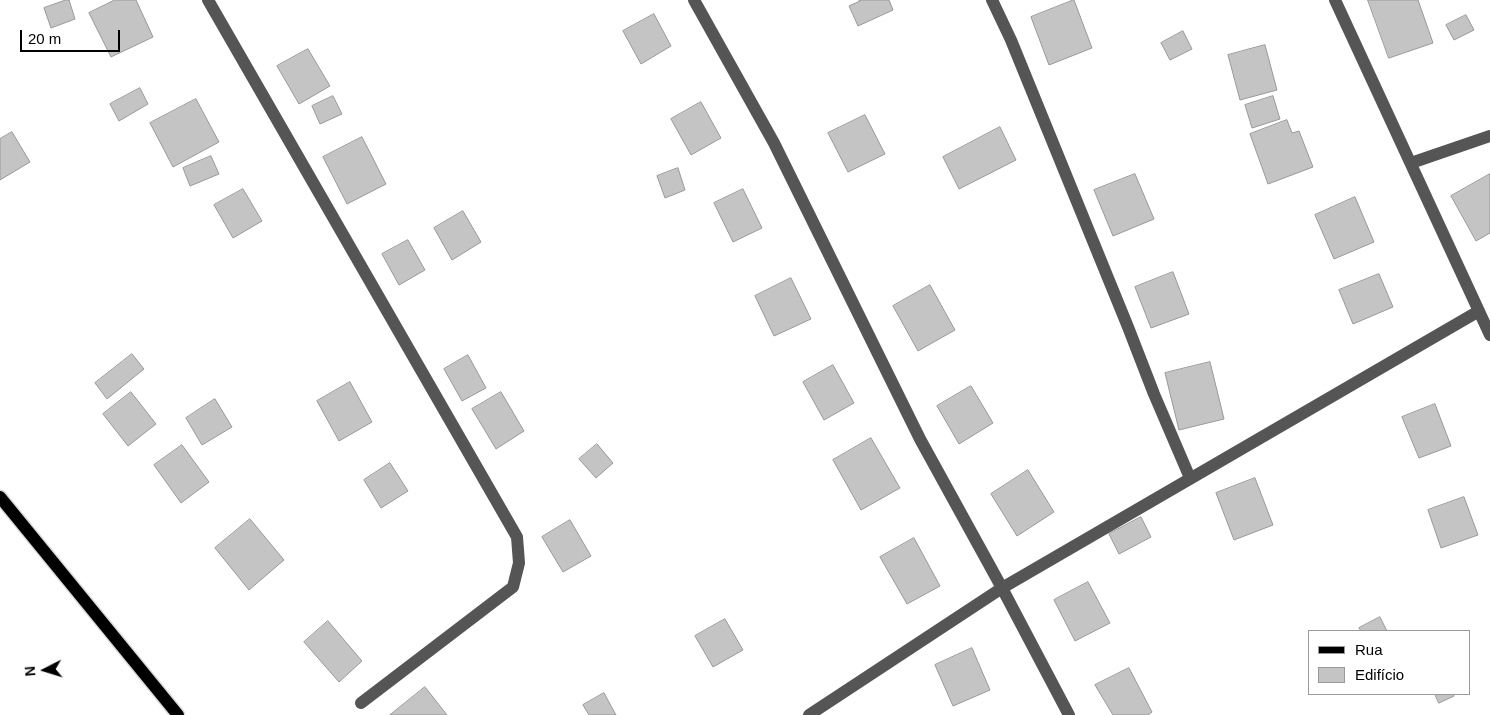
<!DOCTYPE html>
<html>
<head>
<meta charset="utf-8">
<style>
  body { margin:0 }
  #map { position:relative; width:1490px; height:715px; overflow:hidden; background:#fff; font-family:Arial,sans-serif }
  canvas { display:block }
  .legend { position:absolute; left:1308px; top:630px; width:162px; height:65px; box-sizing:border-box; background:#fff; border:1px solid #999; margin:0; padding:6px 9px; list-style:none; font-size:15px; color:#000 }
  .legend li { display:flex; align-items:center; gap:10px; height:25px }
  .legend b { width:25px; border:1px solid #999 }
  .north { position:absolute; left:20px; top:645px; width:50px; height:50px; -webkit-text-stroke:4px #fff; paint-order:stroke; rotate:265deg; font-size:14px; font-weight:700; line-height:20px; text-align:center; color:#000 }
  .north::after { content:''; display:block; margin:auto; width:18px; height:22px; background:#000; clip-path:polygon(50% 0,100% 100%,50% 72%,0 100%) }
  .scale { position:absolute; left:20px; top:30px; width:100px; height:22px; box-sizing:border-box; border:2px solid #000; border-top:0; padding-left:6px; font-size:15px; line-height:18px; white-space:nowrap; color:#000; -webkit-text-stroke:4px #fff; paint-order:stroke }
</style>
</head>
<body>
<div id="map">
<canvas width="1490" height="715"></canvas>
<ul class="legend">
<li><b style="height:6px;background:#000"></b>Rua</li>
<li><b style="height:14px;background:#c4c4c4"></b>Edifício</li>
</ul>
<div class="north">N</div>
<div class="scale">20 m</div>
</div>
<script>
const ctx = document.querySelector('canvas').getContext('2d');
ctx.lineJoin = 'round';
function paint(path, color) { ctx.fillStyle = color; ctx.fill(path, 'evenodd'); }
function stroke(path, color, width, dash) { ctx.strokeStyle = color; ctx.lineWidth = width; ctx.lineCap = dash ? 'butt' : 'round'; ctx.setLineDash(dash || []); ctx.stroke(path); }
const building = new Path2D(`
  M 66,0 L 69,0 L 75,19 L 51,28 L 44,8 Z
  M 115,0 L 136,0 L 153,37 L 111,57 L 89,13 Z
  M 859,0 L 889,0 L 893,10 L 858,26 L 849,6 L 860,1 Z
  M 1074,0 L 1092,48 L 1049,65 L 1031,17 Z
  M 1368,0 L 1418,0 L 1433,43 L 1389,58 Z
  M 654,14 L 671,46 L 641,64 L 623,31 Z
  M 1466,15 L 1474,30 L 1454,40 L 1446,25 Z
  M 1183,31 L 1192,49 L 1170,60 L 1161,43 Z
  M 1265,45 L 1277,90 L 1240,100 L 1228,55 Z
  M 308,49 L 330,86 L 299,104 L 277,66 Z
  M 140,88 L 148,104 L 119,121 L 110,104 Z
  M 333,96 L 342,114 L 320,124 L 312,106 Z
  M 1273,96 L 1280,119 L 1252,128 L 1245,105 Z
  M 196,99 L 219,142 L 173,167 L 150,123 Z
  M 701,102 L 721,138 L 691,155 L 671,119 Z
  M 865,115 L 885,154 L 848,172 L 828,133 Z
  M 1287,120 L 1292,133 L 1299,131 L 1313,167 L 1268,184 L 1250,134 Z
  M 1000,127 L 1016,160 L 959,189 L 943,157 Z
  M 12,132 L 30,162 L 0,180 L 0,139 Z
  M 362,137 L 386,184 L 347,204 L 323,157 Z
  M 211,156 L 219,174 L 190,186 L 183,168 Z
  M 678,168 L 685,190 L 665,198 L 657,176 Z
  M 1135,174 L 1154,219 L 1113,236 L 1094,190 Z
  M 1490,174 L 1490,233 L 1476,241 L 1451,196 Z
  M 243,189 L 262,221 L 233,238 L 214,205 Z
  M 743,189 L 762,228 L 733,242 L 714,203 Z
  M 1355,197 L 1374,242 L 1334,259 L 1315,215 Z
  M 463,211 L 481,242 L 452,260 L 434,228 Z
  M 408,240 L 425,270 L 399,285 L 382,254 Z
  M 1173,272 L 1189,314 L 1151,328 L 1135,287 Z
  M 1379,274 L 1393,307 L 1353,324 L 1339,290 Z
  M 791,278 L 811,319 L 774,336 L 755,296 Z
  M 930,285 L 955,330 L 918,351 L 893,306 Z
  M 132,354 L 144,369 L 107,399 L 95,383 Z
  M 468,355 L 486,388 L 462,401 L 444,369 Z
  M 1210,362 L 1224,419 L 1179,430 L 1165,373 Z
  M 833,365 L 854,403 L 824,420 L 803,382 Z
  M 350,382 L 372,422 L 339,441 L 317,401 Z
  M 971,386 L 993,423 L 959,444 L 937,406 Z
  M 131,392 L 156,424 L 128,446 L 103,414 Z
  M 501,392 L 524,431 L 496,449 L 472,409 Z
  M 215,399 L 232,427 L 202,445 L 186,418 Z
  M 1435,404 L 1451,446 L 1419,458 L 1402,417 Z
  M 871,438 L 900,488 L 861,510 L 833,460 Z
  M 597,444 L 613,463 L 596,478 L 579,459 Z
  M 182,445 L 209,482 L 181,503 L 154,465 Z
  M 390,463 L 408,491 L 381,508 L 364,480 Z
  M 1028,470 L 1054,512 L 1017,536 L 991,494 Z
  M 1255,478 L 1273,525 L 1234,540 L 1216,493 Z
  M 1464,497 L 1478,535 L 1441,548 L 1428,510 Z
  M 1141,517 L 1151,537 L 1119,554 L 1109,534 Z
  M 250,519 L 284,560 L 249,590 L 215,548 Z
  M 570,520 L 591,556 L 563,572 L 542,537 Z
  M 914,538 L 940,586 L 907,604 L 880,557 Z
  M 1088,582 L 1110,623 L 1075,641 L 1054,600 Z
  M 1380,617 L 1387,631 L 1361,631 L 1359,628 Z
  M 725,619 L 743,650 L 713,667 L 695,636 Z
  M 328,621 L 362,661 L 339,682 L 304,642 Z
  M 972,648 L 990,690 L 953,706 L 935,665 Z
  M 1129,668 L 1152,712 L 1148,715 L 1113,715 L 1095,685 Z
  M 425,687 L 447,715 L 390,715 Z
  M 604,693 L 616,715 L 589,715 L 583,705 Z
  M 1435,694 L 1453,694 L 1454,696 L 1439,703 Z`);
paint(building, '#c4c4c4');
stroke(building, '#999', 1);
const major = new Path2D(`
  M 0,497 L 178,715`);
stroke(major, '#dbdbdb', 15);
stroke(new Path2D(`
  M 208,0 L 517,537 L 519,563 L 513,587 L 361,703
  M 694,0 L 774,143 L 920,439 L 1002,588 L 1069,715
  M 992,0 L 1011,40 L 1128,327 L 1154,394 L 1190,478
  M 1335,0 L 1490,335
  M 1411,163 L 1490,136
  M 809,715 L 1002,588 L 1479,311`), '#555', 12);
stroke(major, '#000', 12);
</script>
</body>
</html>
